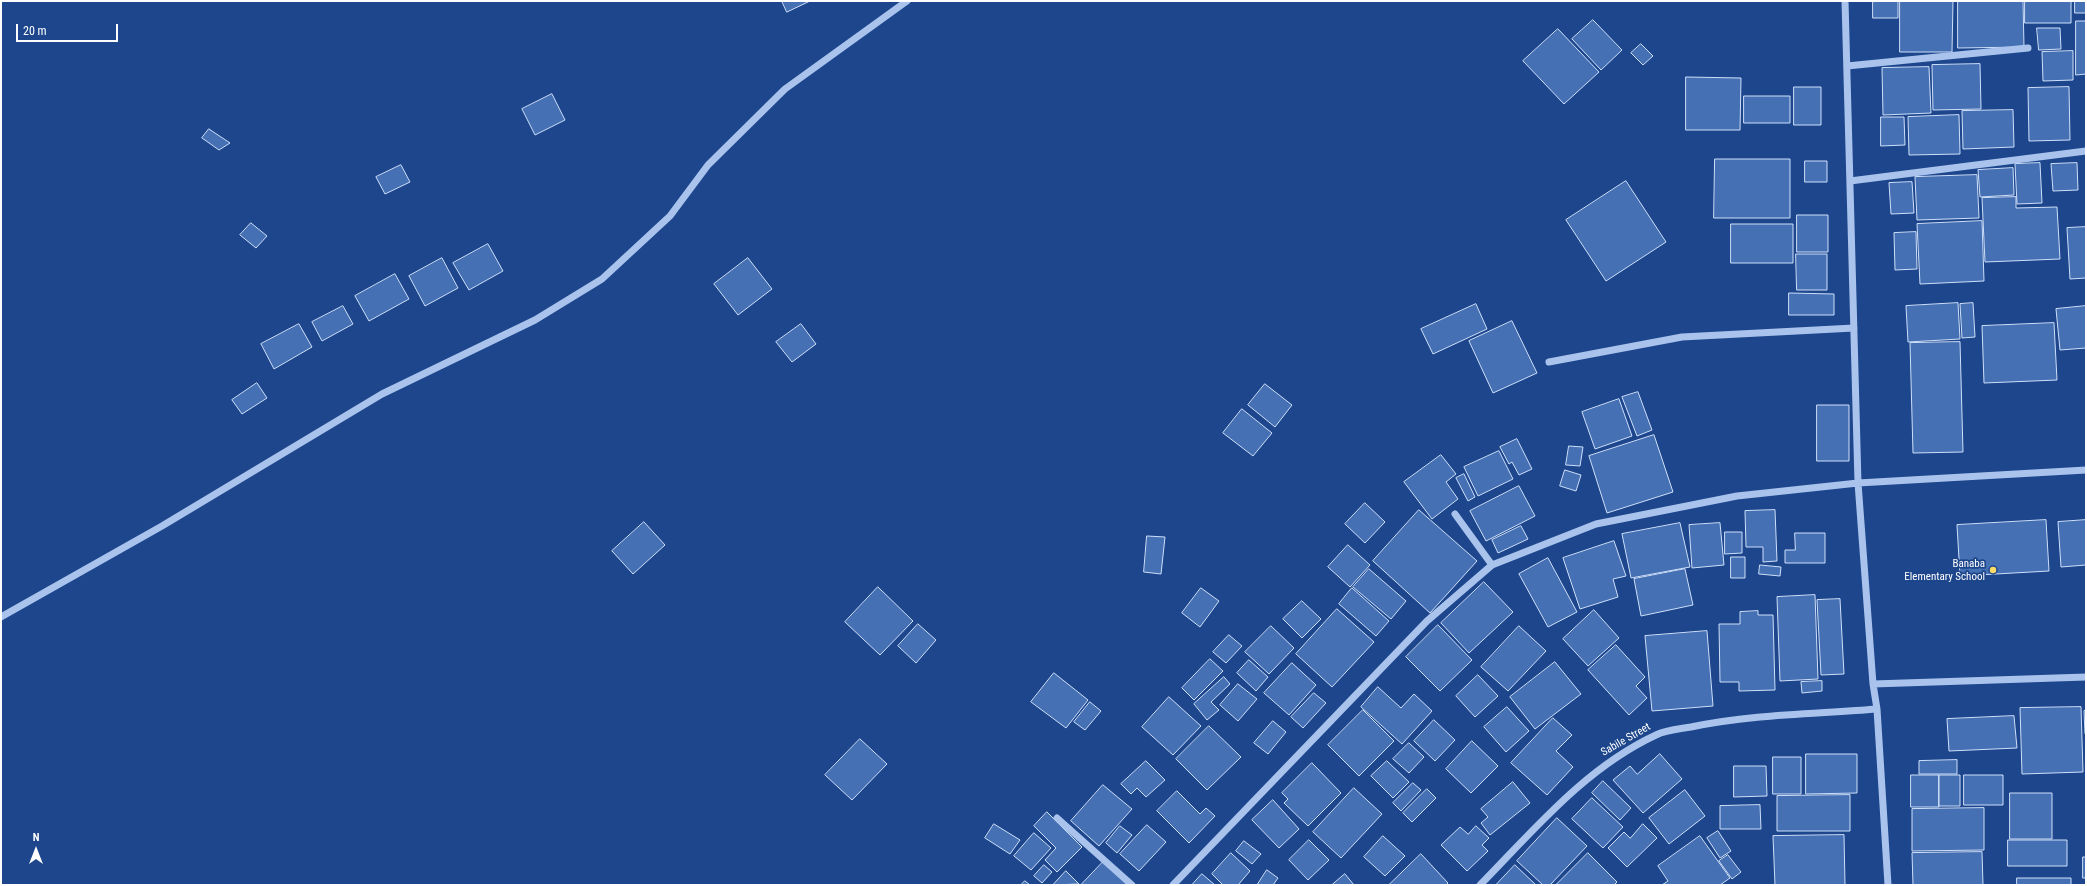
<!DOCTYPE html>
<html>
<head>
<meta charset="utf-8">
<style>
  body { margin:0 }
  #map { position:relative; width:2087px; height:886px; overflow:hidden; background:#1d468c; font-family:"Roboto Condensed",sans-serif }
  canvas { display:block }
  .frame { position:absolute; inset:0; border:2px solid #fff; pointer-events:none }
  .north { position:absolute; left:16px; top:830px; width:40px; height:40px; -webkit-text-stroke:3px #1d468c; paint-order:stroke; rotate:0deg; font-size:11px; font-weight:700; line-height:16px; text-align:center; color:#fff }
  .north::after { content:''; display:block; margin:auto; width:14px; height:18px; background:#fff; clip-path:polygon(50% 0,100% 100%,50% 72%,0 100%) }
  .scale { position:absolute; left:16px; top:24px; width:102px; height:18px; box-sizing:border-box; border:2px solid #fff; border-top:0; padding-left:5px; font-size:12px; line-height:14px; white-space:nowrap; color:#fff; -webkit-text-stroke:3px #1d468c; paint-order:stroke }
</style>
</head>
<body>
<div id="map">
<canvas width="2087" height="886"></canvas>
<div class="frame"></div>
<div class="north">N</div>
<div class="scale">20 m</div>
</div>
<script>
const ctx = document.querySelector('canvas').getContext('2d');
ctx.lineJoin = 'round';
function paint(path, color) { ctx.fillStyle = color; ctx.fill(path, 'evenodd'); }
function stroke(path, color, width, dash) { ctx.strokeStyle = color; ctx.lineWidth = width; ctx.lineCap = dash ? 'butt' : 'round'; ctx.setLineDash(dash || []); ctx.stroke(path); }
function write(font, color, halo, rows, align = 'center') {
  ctx.font = font + ' "Roboto Condensed",sans-serif'; ctx.lineWidth = 3.5; ctx.setLineDash([]); ctx.textBaseline = 'middle'; ctx.strokeStyle = halo; ctx.fillStyle = color; for (const [text, x, y, turn = 0] of rows) {
    ctx.save(); ctx.translate(x, y); ctx.rotate((+turn || 0) * Math.PI / 180); ctx.textAlign = isNaN(turn) ? turn : align; if (halo) ctx.strokeText(text, 0, 0); ctx.fillText(text, 0, 0); ctx.restore();
  }
}
const building = new Path2D(`
  M 782,1 L 810,1 L 787,12 Z
  M 1873,1 L 1898,1 L 1898,18 L 1873,18 Z
  M 1900,1 L 1953,1 L 1952,52 L 1900,52 Z
  M 1958,1 L 2023,1 L 2024,47 L 1958,48 Z
  M 2025,1 L 2071,1 L 2071,23 L 2025,23 Z
  M 2075,1 L 2086,1 L 2086,13 L 2075,13 Z
  M 1593,20 L 1622,50 L 1601,70 L 1572,39 Z
  M 2076,21 L 2086,21 L 2086,74 L 2076,75 Z
  M 2037,28 L 2060,28 L 2061,49 L 2039,50 Z
  M 1558,29 L 1599,72 L 1564,104 L 1523,61 Z
  M 1641,44 L 1653,56 L 1643,65 L 1631,53 Z
  M 2073,51 L 2073,80 L 2043,81 L 2042,52 Z
  M 1980,64 L 1981,109 L 1933,110 L 1932,65 Z
  M 1929,67 L 1931,113 L 1883,115 L 1882,68 Z
  M 1686,77 L 1741,78 L 1740,130 L 1686,130 Z
  M 1794,87 L 1821,87 L 1821,125 L 1794,125 Z
  M 2069,87 L 2070,140 L 2029,141 L 2028,88 Z
  M 552,94 L 565,120 L 535,135 L 522,109 Z
  M 1744,96 L 1790,96 L 1790,123 L 1744,123 Z
  M 2013,110 L 2014,147 L 1963,149 L 1962,111 Z
  M 1959,115 L 1960,154 L 1909,155 L 1908,117 Z
  M 1881,117 L 1904,117 L 1905,145 L 1881,146 Z
  M 209,129 L 230,143 L 219,150 L 202,138 Z
  M 1715,159 L 1790,159 L 1790,218 L 1714,218 Z
  M 1805,161 L 1827,161 L 1827,182 L 1805,182 Z
  M 2040,163 L 2042,203 L 2017,204 L 2015,164 Z
  M 2077,163 L 2078,190 L 2053,191 L 2051,164 Z
  M 401,165 L 410,182 L 385,194 L 376,177 Z
  M 2013,168 L 2014,195 L 1980,197 L 1978,170 Z
  M 1977,175 L 1979,218 L 1917,220 L 1915,177 Z
  M 1626,181 L 1666,242 L 1606,281 L 1566,220 Z
  M 1912,182 L 1914,213 L 1891,214 L 1889,183 Z
  M 2016,197 L 2016,208 L 2057,207 L 2060,259 L 1985,262 L 1982,198 Z
  M 1797,215 L 1828,215 L 1828,252 L 1797,252 Z
  M 1982,221 L 1984,281 L 1920,284 L 1917,224 Z
  M 251,223 L 267,236 L 256,248 L 240,235 Z
  M 1731,224 L 1793,224 L 1793,263 L 1731,263 Z
  M 2086,227 L 2086,278 L 2070,279 L 2067,228 Z
  M 1916,232 L 1917,269 L 1895,270 L 1894,233 Z
  M 488,244 L 503,271 L 469,290 L 453,263 Z
  M 1796,254 L 1827,254 L 1827,290 L 1797,290 Z
  M 442,258 L 458,288 L 425,306 L 409,276 Z
  M 748,258 L 772,289 L 738,315 L 714,284 Z
  M 395,274 L 409,299 L 369,321 L 355,296 Z
  M 1789,293 L 1834,294 L 1834,315 L 1789,315 Z
  M 1958,303 L 1960,339 L 1908,342 L 1906,306 Z
  M 1973,303 L 1975,337 L 1962,338 L 1960,304 Z
  M 1476,304 L 1487,329 L 1433,354 L 1421,329 Z
  M 343,306 L 353,324 L 322,341 L 312,322 Z
  M 2086,306 L 2086,348 L 2060,350 L 2056,309 Z
  M 1512,321 L 1537,373 L 1493,393 L 1469,341 Z
  M 2054,323 L 2057,380 L 1984,383 L 1982,326 Z
  M 299,324 L 312,347 L 274,369 L 261,344 Z
  M 801,324 L 816,344 L 792,362 L 776,342 Z
  M 1960,342 L 1963,452 L 1913,453 L 1910,343 Z
  M 257,383 L 267,398 L 242,414 L 232,400 Z
  M 1265,384 L 1292,405 L 1275,427 L 1248,405 Z
  M 1638,392 L 1652,430 L 1637,436 L 1622,397 Z
  M 1619,399 L 1632,436 L 1595,449 L 1582,412 Z
  M 1817,405 L 1849,405 L 1849,461 L 1817,461 Z
  M 1242,409 L 1272,433 L 1253,456 L 1223,433 Z
  M 1654,435 L 1673,492 L 1607,513 L 1589,456 Z
  M 1517,439 L 1532,469 L 1519,475 L 1512,462 L 1509,464 L 1500,447 Z
  M 1569,446 L 1583,447 L 1580,466 L 1566,465 Z
  M 1499,451 L 1513,479 L 1478,496 L 1464,467 Z
  M 1441,455 L 1456,474 L 1446,482 L 1458,499 L 1432,519 L 1404,482 Z
  M 1565,470 L 1581,475 L 1576,491 L 1560,486 Z
  M 1464,474 L 1475,497 L 1468,501 L 1456,478 Z
  M 1519,486 L 1535,516 L 1486,541 L 1470,511 Z
  M 1365,503 L 1385,522 L 1365,543 L 1345,524 Z
  M 1419,510 L 1477,561 L 1430,613 L 1373,561 Z
  M 1775,510 L 1777,561 L 1763,562 L 1763,547 L 1746,547 L 1745,511 Z
  M 2046,520 L 2049,571 L 1960,576 L 1957,525 Z
  M 2086,520 L 2086,565 L 2061,567 L 2058,522 Z
  M 644,522 L 665,545 L 633,574 L 612,551 Z
  M 1680,523 L 1690,567 L 1631,578 L 1622,534 Z
  M 1720,523 L 1724,565 L 1692,568 L 1689,525 Z
  M 1521,526 L 1528,539 L 1498,553 L 1492,540 Z
  M 1725,532 L 1742,532 L 1742,553 L 1725,554 Z
  M 1795,533 L 1825,533 L 1825,563 L 1785,563 L 1785,550 L 1795,550 Z
  M 1147,536 L 1165,537 L 1161,574 L 1144,572 Z
  M 1614,541 L 1626,576 L 1613,579 L 1618,597 L 1580,609 L 1563,558 Z
  M 1348,545 L 1370,565 L 1350,587 L 1328,567 Z
  M 1731,557 L 1745,557 L 1745,578 L 1731,578 Z
  M 1548,558 L 1577,612 L 1548,627 L 1519,574 Z
  M 1760,565 L 1781,567 L 1780,576 L 1759,574 Z
  M 1369,569 L 1406,601 L 1391,619 L 1353,587 Z
  M 1685,569 L 1693,605 L 1641,616 L 1634,579 Z
  M 1484,582 L 1513,612 L 1469,653 L 1441,623 Z
  M 878,587 L 913,621 L 880,655 L 845,622 Z
  M 1201,588 L 1219,601 L 1200,627 L 1182,613 Z
  M 1352,588 L 1389,621 L 1376,636 L 1339,604 Z
  M 1815,595 L 1818,679 L 1780,681 L 1777,597 Z
  M 1840,599 L 1844,674 L 1821,675 L 1817,600 Z
  M 1302,601 L 1321,619 L 1302,638 L 1283,619 Z
  M 1337,609 L 1374,642 L 1332,687 L 1296,654 Z
  M 1594,610 L 1619,638 L 1588,666 L 1563,639 Z
  M 1758,611 L 1758,615 L 1773,615 L 1775,690 L 1739,691 L 1739,682 L 1720,682 L 1719,624 L 1740,624 L 1740,612 Z
  M 918,624 L 936,640 L 916,663 L 898,646 Z
  M 1438,625 L 1472,660 L 1440,691 L 1406,657 Z
  M 1271,626 L 1294,648 L 1269,674 L 1245,652 Z
  M 1519,626 L 1546,651 L 1508,691 L 1481,667 Z
  M 1707,631 L 1713,706 L 1652,711 L 1645,636 Z
  M 1229,635 L 1242,646 L 1226,663 L 1213,652 Z
  M 1616,645 L 1645,677 L 1636,686 L 1647,698 L 1629,715 L 1588,670 Z
  M 1210,659 L 1223,671 L 1194,700 L 1182,688 Z
  M 1249,660 L 1268,677 L 1256,691 L 1237,673 Z
  M 1555,662 L 1581,694 L 1535,729 L 1510,697 Z
  M 1292,663 L 1316,685 L 1289,715 L 1264,693 Z
  M 1054,673 L 1088,700 L 1066,728 L 1031,702 Z
  M 1478,675 L 1498,696 L 1475,717 L 1456,696 Z
  M 1224,677 L 1230,684 L 1211,702 L 1219,710 L 1207,720 L 1194,704 Z
  M 1822,681 L 1822,691 L 1802,693 L 1801,682 Z
  M 1238,684 L 1257,699 L 1238,721 L 1220,705 Z
  M 1378,687 L 1401,708 L 1414,694 L 1432,711 L 1402,744 L 1361,707 Z
  M 1314,693 L 1326,703 L 1303,728 L 1291,717 Z
  M 1169,697 L 1201,726 L 1173,755 L 1142,727 Z
  M 1090,702 L 1101,711 L 1085,730 L 1074,722 Z
  M 1507,707 L 1529,731 L 1506,752 L 1484,727 Z
  M 2081,707 L 2083,772 L 2022,774 L 2020,708 Z
  M 1363,710 L 1394,741 L 1359,776 L 1328,745 Z
  M 2086,710 L 2086,734 L 2085,734 L 2084,711 Z
  M 2014,716 L 2017,748 L 1949,751 L 1947,719 Z
  M 1553,718 L 1572,735 L 1556,751 L 1573,767 L 1547,795 L 1511,763 Z
  M 1434,720 L 1455,740 L 1435,761 L 1414,741 Z
  M 1273,721 L 1286,732 L 1268,754 L 1254,743 Z
  M 1209,726 L 1241,757 L 1207,790 L 1176,759 Z
  M 860,739 L 887,764 L 852,800 L 825,775 Z
  M 1472,741 L 1498,766 L 1471,793 L 1446,769 Z
  M 1409,743 L 1424,757 L 1409,773 L 1393,759 Z
  M 1660,754 L 1682,779 L 1643,813 L 1613,780 L 1630,766 L 1637,774 Z
  M 1806,754 L 1857,754 L 1857,793 L 1806,794 Z
  M 1773,757 L 1801,757 L 1801,794 L 1773,794 Z
  M 1957,760 L 1957,774 L 1919,774 L 1919,761 Z
  M 1146,761 L 1165,780 L 1146,797 L 1137,788 L 1131,794 L 1121,784 Z
  M 1387,761 L 1409,782 L 1393,798 L 1371,776 Z
  M 1312,763 L 1341,793 L 1308,826 L 1284,803 L 1288,799 L 1282,793 Z
  M 1734,766 L 1766,766 L 1767,796 L 1734,797 Z
  M 1911,775 L 1939,775 L 1939,807 L 1911,807 Z
  M 1939,775 L 1960,775 L 1960,806 L 1939,806 Z
  M 1964,775 L 2003,775 L 2003,805 L 1964,805 Z
  M 1603,781 L 1631,808 L 1620,820 L 1592,793 Z
  M 1513,782 L 1530,803 L 1490,835 L 1481,823 L 1488,817 L 1481,809 Z
  M 1413,783 L 1421,790 L 1401,811 L 1393,803 Z
  M 1103,785 L 1132,809 L 1099,846 L 1071,821 Z
  M 1354,788 L 1382,814 L 1341,858 L 1313,832 Z
  M 1427,789 L 1436,798 L 1412,822 L 1403,813 Z
  M 1685,790 L 1705,816 L 1669,844 L 1649,818 Z
  M 1177,791 L 1200,814 L 1206,808 L 1215,816 L 1189,843 L 1157,811 Z
  M 2010,793 L 2052,793 L 2052,839 L 2010,839 Z
  M 1850,795 L 1850,831 L 1777,831 L 1777,796 Z
  M 1592,798 L 1623,827 L 1603,848 L 1572,819 Z
  M 1273,800 L 1299,829 L 1279,848 L 1252,820 Z
  M 1760,805 L 1761,829 L 1720,829 L 1720,806 Z
  M 1984,808 L 1984,850 L 1912,851 L 1912,809 Z
  M 1047,812 L 1082,847 L 1057,872 L 1045,860 L 1056,848 L 1034,826 Z
  M 1557,818 L 1587,846 L 1550,885 L 1543,885 L 1517,861 Z
  M 994,824 L 1020,840 L 1010,854 L 985,838 Z
  M 1643,824 L 1657,838 L 1627,867 L 1608,848 L 1624,832 L 1630,838 Z
  M 1147,825 L 1166,842 L 1139,871 L 1120,854 Z
  M 1120,826 L 1132,835 L 1117,853 L 1106,843 Z
  M 1476,826 L 1489,838 L 1482,845 L 1488,851 L 1467,871 L 1441,845 L 1460,827 L 1468,834 Z
  M 1718,831 L 1731,851 L 1720,858 L 1707,838 Z
  M 1034,833 L 1051,848 L 1031,870 L 1014,856 Z
  M 1844,835 L 1845,885 L 1775,885 L 1773,836 Z
  M 1383,836 L 1405,856 L 1385,876 L 1364,857 Z
  M 1700,836 L 1730,878 L 1720,885 L 1662,885 L 1668,881 L 1658,866 Z
  M 1309,840 L 1329,860 L 1308,880 L 1289,860 Z
  M 2008,840 L 2067,840 L 2067,866 L 2008,866 Z
  M 1244,841 L 1261,854 L 1252,864 L 1236,851 Z
  M 1982,852 L 1983,885 L 1913,885 L 1912,853 Z
  M 1231,853 L 1250,871 L 1238,885 L 1223,885 L 1212,874 Z
  M 1588,853 L 1617,882 L 1614,885 L 1556,885 Z
  M 1421,854 L 1448,883 L 1446,885 L 1389,885 Z
  M 1728,855 L 1741,872 L 1732,879 L 1719,861 Z
  M 2083,857 L 2086,857 L 2086,878 L 2083,878 Z
  M 1103,862 L 1128,885 L 1081,885 Z
  M 1044,865 L 1052,872 L 1042,883 L 1034,876 Z
  M 1515,865 L 1536,885 L 1496,885 Z
  M 1267,870 L 1278,878 L 1273,885 L 1260,885 L 1258,884 Z
  M 1066,871 L 1079,884 L 1053,885 Z
  M 1202,874 L 1215,885 L 1192,885 Z
  M 1345,874 L 1354,885 L 1332,885 Z
  M 2017,878 L 2071,878 L 2071,885 L 2017,885 Z
  M 1025,881 L 1030,885 L 1021,885 Z`);
paint(building, '#4570b4');
stroke(building, '#cedff9', 1);
stroke(new Path2D(`
  M 1845,1 L 1858,483 L 1873,684 L 1877,709 L 1888,885
  M 1847,66 L 2028,48
  M 1850,181 L 2086,151
  M 1549,362 L 1682,337 L 1854,328
  M 1455,514 L 1492,565
  M 1,617 L 162,526 L 382,394 L 535,320 L 602,279 L 670,216 L 708,165 L 785,89 L 907,1
  M 1873,684 L 2086,677
  M 1057,818 L 1132,885
  M 1173,885 L 1427,621 L 1492,565 L 1596,524 L 1737,496 L 1858,483 L 2086,470
  M 1480,885 C 1534,830 1585,768 1656,735 C 1666,730 1680,729 1691,727 C 1752,714 1816,714 1877,709`), '#a9c3ed', 7);
for (const [x, y, r, color] of [
  [1993,570,4,"#fddb67"]
]) { const dot = new Path2D(); dot.arc(x, y, r, 0, 2 * Math.PI); ctx.fillStyle = color; ctx.fill(dot); stroke(dot, '#1d468c', 1.5); }
write('11px', '#fff', '#1d468c', [
  ["Banaba",1985,564],
  ["Elementary School",1985,577]
], 'right');
write('11px', '#fff', '#1d468c', [
  ["Sabile Street",1626,740,-30]
]);
</script>
</body>
</html>
